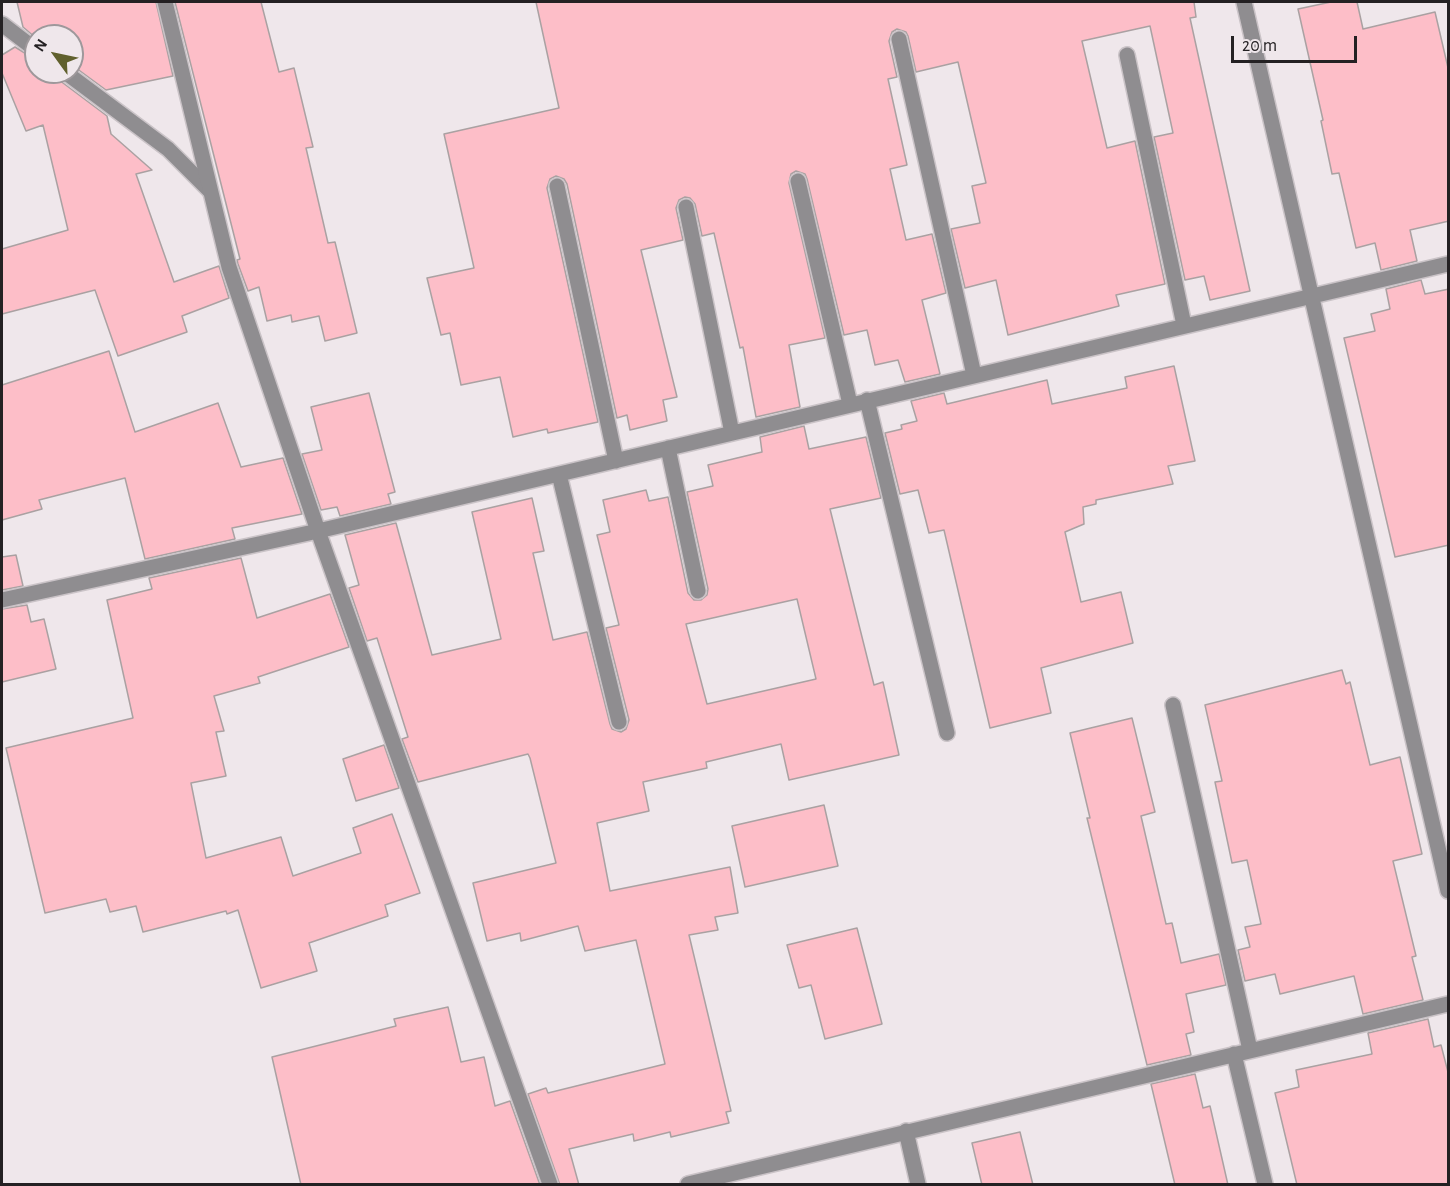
<!DOCTYPE html>
<html>
<head>
<meta charset="utf-8">
<style>
  body { margin:0 }
  #map { position:relative; width:1450px; height:1186px; overflow:hidden; background:#efe7eb; font-family:"Alegreya Sans",sans-serif }
  canvas { display:block }
  .frame { position:absolute; inset:0; border:3px solid #242123; pointer-events:none }
  .north { position:absolute; left:24px; top:24px; width:60px; height:60px; box-sizing:border-box; background:#efe7eb; border:2px solid #9e989b; border-radius:50%; rotate:303deg; font-size:16px; font-weight:700; line-height:24px; text-align:center; color:#242123 }
  .north::after { content:''; display:block; margin:auto; width:21px; height:27px; background:#60602d; clip-path:polygon(50% 0,100% 100%,50% 72%,0 100%) }
  .scale { position:absolute; left:1231px; top:36px; width:126px; height:27px; box-sizing:border-box; border:3px solid #242123; border-top:0; padding-left:8px; font-size:18px; line-height:21px; white-space:nowrap; color:#242123; -webkit-text-stroke:4px #efe7eb; paint-order:stroke }
</style>
</head>
<body>
<div id="map">
<canvas width="1450" height="1186"></canvas>
<div class="frame"></div>
<div class="north">N</div>
<div class="scale">20 m</div>
</div>
<script>
const ctx = document.querySelector('canvas').getContext('2d');
ctx.lineJoin = 'round';
function paint(path, color) { ctx.fillStyle = color; ctx.fill(path, 'evenodd'); }
function stroke(path, color, width, dash) { ctx.strokeStyle = color; ctx.lineWidth = width; ctx.lineCap = dash ? 'butt' : 'round'; ctx.setLineDash(dash || []); ctx.stroke(path); }
const building = new Path2D(`
  M 17,2 L 156,2 L 173,76 L 106,90 L 72,65 L 72,36 L 36,38 L 23,27 Z
  M 175,2 L 261,2 L 279,72 L 294,68 L 313,147 L 306,148 L 328,243 L 335,242 L 357,333 L 325,341 L 319,316 L 292,322 L 291,315 L 267,321 L 259,287 L 248,291 L 238,264 L 237,260 L 240,259 Z
  M 536,2 L 1194,2 L 1196,17 L 1190,18 L 1250,291 L 1210,300 L 1204,276 L 1185,280 L 1154,137 L 1173,133 L 1150,26 L 1082,41 L 1107,148 L 1135,141 L 1165,284 L 1116,295 L 1119,306 L 1008,335 L 996,280 L 965,288 L 951,229 L 980,223 L 972,186 L 986,183 L 958,62 L 916,72 L 908,36 L 906,32 L 897,29 L 892,32 L 889,41 L 897,77 L 888,79 L 907,165 L 890,169 L 906,240 L 932,234 L 946,293 L 922,300 L 940,374 L 905,382 L 898,360 L 875,365 L 867,330 L 844,335 L 807,179 L 805,174 L 796,171 L 791,174 L 789,183 L 825,338 L 789,345 L 800,407 L 756,417 L 743,347 L 740,348 L 714,233 L 702,236 L 695,204 L 690,198 L 685,197 L 679,200 L 676,208 L 683,240 L 641,250 L 677,397 L 663,400 L 667,421 L 630,430 L 627,415 L 617,418 L 567,184 L 564,179 L 556,176 L 550,179 L 547,188 L 598,422 L 548,433 L 547,429 L 513,437 L 500,377 L 461,385 L 450,333 L 441,335 L 427,278 L 474,268 L 444,134 L 559,108 Z
  M 1331,2 L 1357,2 L 1363,29 L 1435,12 L 1449,72 L 1449,221 L 1410,230 L 1417,261 L 1381,270 L 1375,243 L 1356,248 L 1339,173 L 1332,174 L 1321,121 L 1323,120 L 1298,9 Z
  M 15,47 L 36,60 L 36,72 L 55,72 L 59,80 L 107,116 L 111,134 L 152,170 L 136,174 L 174,282 L 219,266 L 229,298 L 182,316 L 187,332 L 118,356 L 95,290 L 2,314 L 2,249 L 68,230 L 43,125 L 26,131 L 2,73 L 2,55 Z
  M 1421,280 L 1425,294 L 1449,289 L 1449,545 L 1395,557 L 1344,338 L 1375,331 L 1371,314 L 1390,309 L 1386,289 Z
  M 109,351 L 135,432 L 218,403 L 241,467 L 283,458 L 302,514 L 232,528 L 235,539 L 145,559 L 125,478 L 39,500 L 42,509 L 2,520 L 2,385 Z
  M 1174,366 L 1195,461 L 1168,466 L 1173,484 L 1096,500 L 1096,504 L 1083,507 L 1084,524 L 1065,532 L 1081,602 L 1121,592 L 1133,643 L 1041,668 L 1051,713 L 990,728 L 944,530 L 929,533 L 918,490 L 900,494 L 885,433 L 902,429 L 901,425 L 917,421 L 911,401 L 944,393 L 947,404 L 1047,380 L 1052,404 L 1127,388 L 1125,377 Z
  M 369,393 L 395,492 L 388,494 L 391,504 L 340,516 L 337,507 L 321,510 L 302,454 L 322,450 L 311,407 Z
  M 804,426 L 809,449 L 866,437 L 881,498 L 830,509 L 874,685 L 883,682 L 899,755 L 789,780 L 781,744 L 706,762 L 707,768 L 643,782 L 649,811 L 597,823 L 610,891 L 730,867 L 738,913 L 715,917 L 718,930 L 689,935 L 731,1111 L 726,1112 L 729,1123 L 671,1137 L 670,1132 L 634,1141 L 633,1134 L 569,1149 L 579,1185 L 560,1185 L 528,1094 L 546,1088 L 548,1093 L 665,1064 L 636,940 L 585,951 L 578,926 L 521,941 L 520,933 L 487,941 L 473,883 L 556,863 L 530,758 L 528,754 L 418,782 L 402,739 L 408,737 L 377,638 L 367,641 L 349,588 L 359,585 L 345,535 L 396,523 L 432,655 L 501,639 L 472,512 L 532,498 L 544,551 L 533,553 L 553,640 L 587,632 L 610,724 L 612,729 L 621,732 L 626,729 L 629,720 L 606,628 L 619,625 L 597,535 L 610,532 L 603,500 L 646,490 L 649,501 L 668,497 L 688,593 L 694,600 L 701,600 L 707,595 L 708,589 L 687,492 L 713,486 L 708,465 L 762,452 L 760,437 ZM 797,599 L 816,679 L 707,704 L 686,624 Z
  M 16,555 L 23,586 L 2,590 L 2,557 Z
  M 241,558 L 257,618 L 330,594 L 349,647 L 258,677 L 260,683 L 214,696 L 224,731 L 216,732 L 226,776 L 191,783 L 206,858 L 281,837 L 293,876 L 361,853 L 353,828 L 392,814 L 420,893 L 385,905 L 388,916 L 309,943 L 317,971 L 261,988 L 238,910 L 227,914 L 226,911 L 143,932 L 136,906 L 110,912 L 106,899 L 45,913 L 6,748 L 133,718 L 107,600 L 152,589 L 149,578 Z
  M 27,605 L 31,622 L 44,619 L 56,669 L 2,682 L 2,609 Z
  M 1342,670 L 1346,684 L 1350,682 L 1370,765 L 1400,757 L 1422,854 L 1393,861 L 1416,956 L 1412,957 L 1423,1000 L 1363,1014 L 1354,976 L 1280,994 L 1275,974 L 1245,981 L 1238,950 L 1250,947 L 1245,927 L 1261,924 L 1247,860 L 1232,863 L 1215,782 L 1222,781 L 1205,705 Z
  M 1132,718 L 1155,812 L 1141,816 L 1166,924 L 1172,923 L 1181,963 L 1219,954 L 1226,985 L 1186,994 L 1194,1032 L 1186,1034 L 1191,1055 L 1147,1065 L 1087,818 L 1090,818 L 1070,733 Z
  M 384,745 L 399,788 L 356,801 L 343,759 Z
  M 824,805 L 838,866 L 745,887 L 732,826 Z
  M 857,928 L 882,1024 L 825,1039 L 811,985 L 799,988 L 787,945 Z
  M 448,1007 L 461,1062 L 484,1057 L 495,1106 L 510,1101 L 540,1185 L 301,1185 L 272,1057 L 396,1026 L 394,1019 Z
  M 1428,1019 L 1434,1047 L 1441,1045 L 1449,1076 L 1449,1185 L 1297,1185 L 1275,1093 L 1299,1087 L 1296,1070 L 1372,1054 L 1368,1033 Z
  M 1195,1074 L 1203,1108 L 1210,1106 L 1228,1185 L 1175,1185 L 1151,1084 Z
  M 1020,1132 L 1033,1185 L 982,1185 L 972,1143 Z`);
paint(building, '#fdbec8');
stroke(building, '#aaa1a2', 1.5);
const lane = new Path2D(`
  M 2,24 L 36,50
  M 65,72 L 168,149 L 209,190`);
const street = new Path2D(`
  M 165,2 L 229,267 L 318,531 L 550,1184
  M 1244,2 L 1448,891
  M 899,39 L 974,375
  M 1127,55 L 1184,325
  M 798,181 L 850,404
  M 557,186 L 616,461
  M 686,207 L 732,433
  M 867,400 L 947,733
  M 668,448 L 698,591
  M 559,474 L 619,722
  M 2,600 L 318,531 L 1448,264
  M 1173,705 L 1250,1050
  M 1234,1054 L 1265,1184
  M 906,1131 L 918,1184
  M 688,1184 L 1448,1004`);
stroke(lane, '#cac3c7', 18);
stroke(street, '#cac3c7', 18);
stroke(lane, '#8f8d90', 15);
stroke(street, '#8f8d90', 15);
</script>
</body>
</html>
